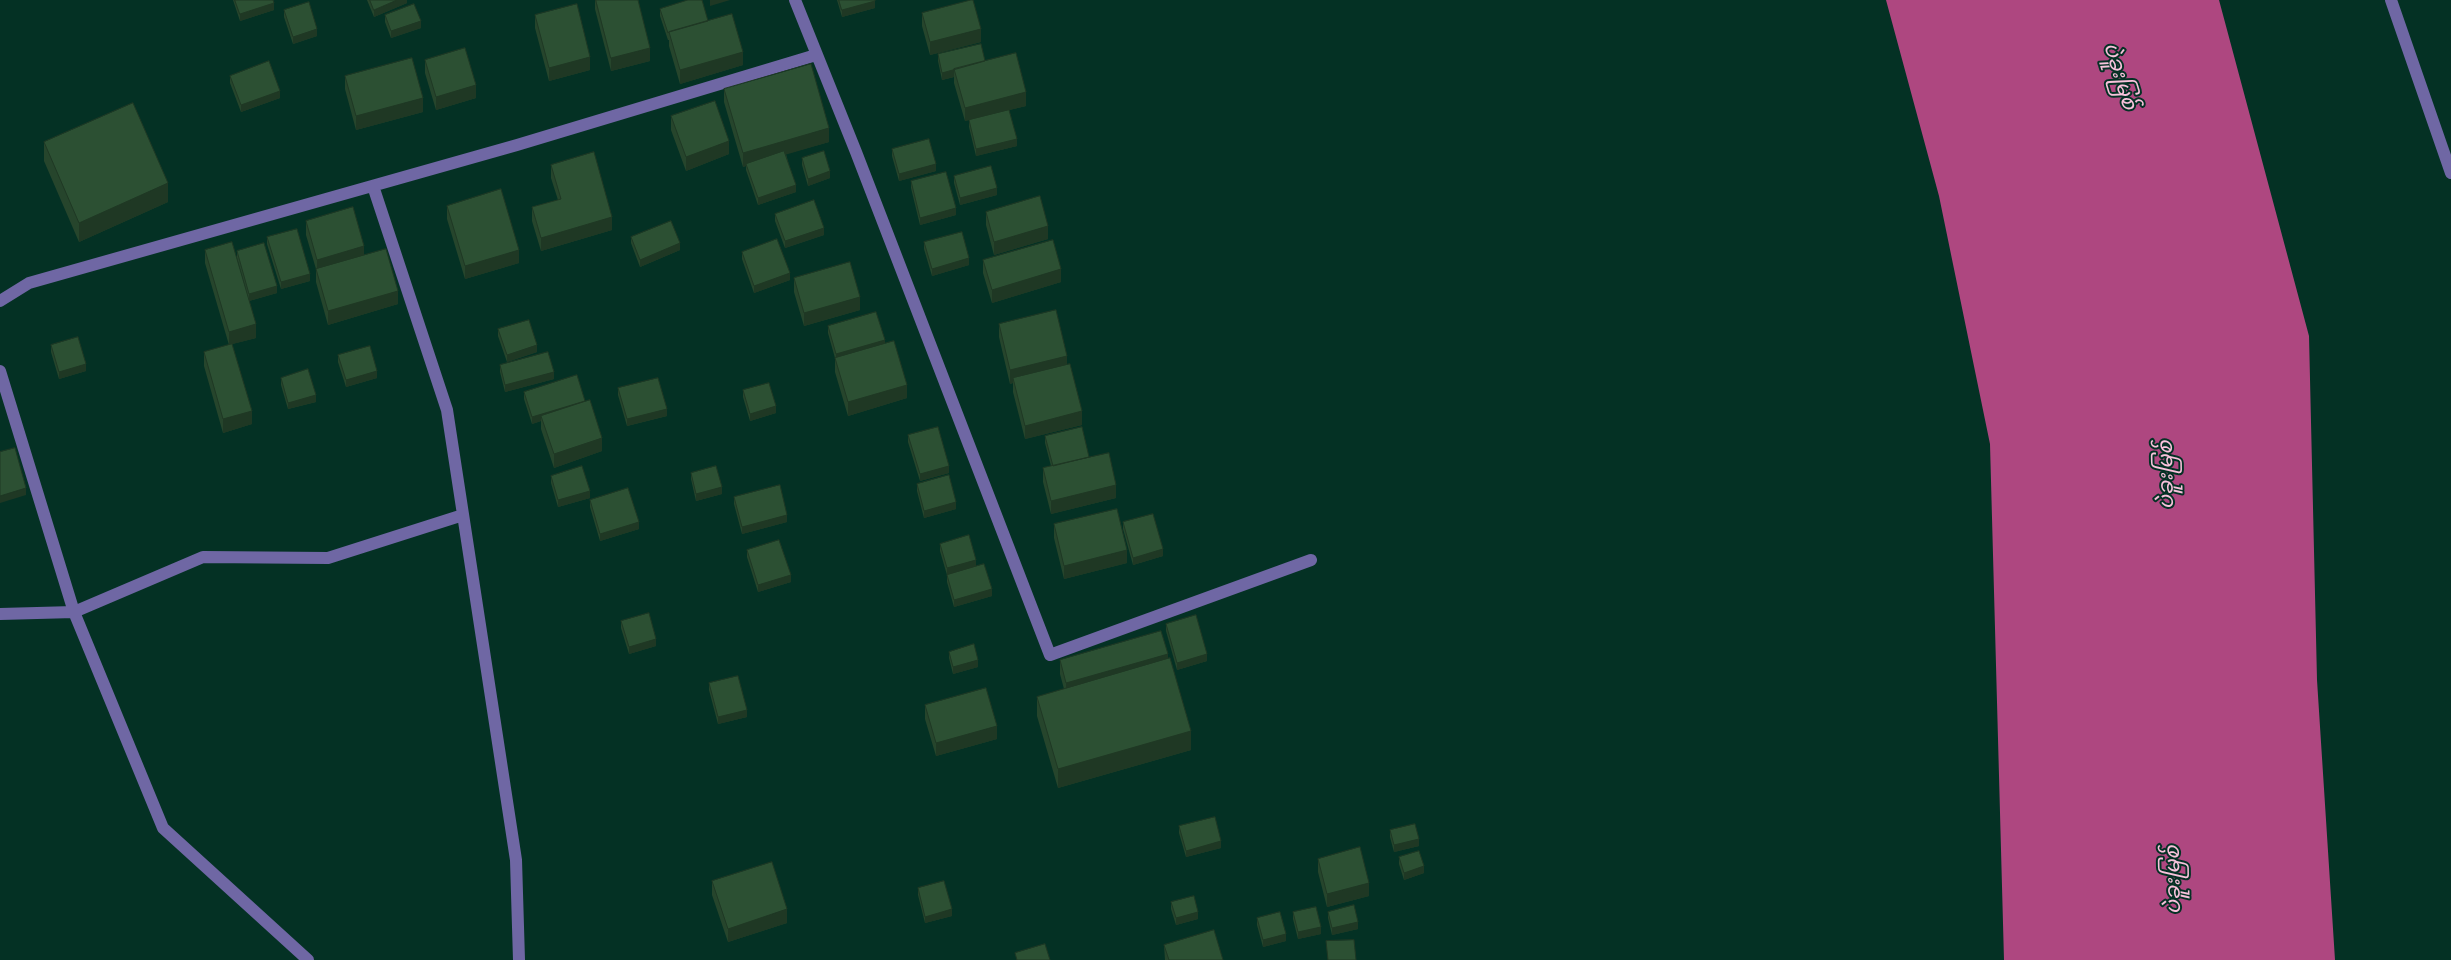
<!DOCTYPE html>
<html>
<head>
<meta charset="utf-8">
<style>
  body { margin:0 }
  canvas { display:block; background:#043124 }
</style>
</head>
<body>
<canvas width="2451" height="960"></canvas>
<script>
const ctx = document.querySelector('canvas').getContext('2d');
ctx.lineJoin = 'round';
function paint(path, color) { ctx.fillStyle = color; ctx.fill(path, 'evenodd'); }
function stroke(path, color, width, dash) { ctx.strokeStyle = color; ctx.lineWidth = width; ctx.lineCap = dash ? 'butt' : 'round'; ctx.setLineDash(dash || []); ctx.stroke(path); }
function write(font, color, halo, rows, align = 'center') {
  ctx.font = font + ' "Alegreya Sans","Noto Sans Myanmar",sans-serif'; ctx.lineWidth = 4; ctx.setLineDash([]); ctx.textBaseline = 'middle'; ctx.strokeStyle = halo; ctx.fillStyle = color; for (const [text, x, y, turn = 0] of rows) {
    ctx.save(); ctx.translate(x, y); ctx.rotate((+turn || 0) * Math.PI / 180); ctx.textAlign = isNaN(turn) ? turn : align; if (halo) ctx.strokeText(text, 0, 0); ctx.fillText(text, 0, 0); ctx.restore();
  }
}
paint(new Path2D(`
  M 1886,0 L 2219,0 L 2309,336 L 2317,680 L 2335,960 L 2004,960 L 1990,444 L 1939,196 Z`), '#ae4780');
stroke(new Path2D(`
  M 795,0 L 856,152 L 1050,655 L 1311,560
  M 2391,0 L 2451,173
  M 373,186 L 447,410 L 516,860 L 519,960
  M 0,301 L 29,283 L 517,145 L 816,55
  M 0,371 L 74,612 L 163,828 L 308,960
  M 0,614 L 74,612 L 203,557 L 328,558 L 463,515`), '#6f67a4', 12);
paint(new Path2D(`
  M 233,0 L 273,0 L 274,10 L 240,21 Z
  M 367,0 L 407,0 L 407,3 L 374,17 Z
  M 595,0 L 638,0 L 650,61 L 611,71 L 595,9 Z
  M 837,0 L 875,0 L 875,8 L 842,17 Z
  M 660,9 L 708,21 L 743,65 L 680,84 L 669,46 L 669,40 L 668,40 L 660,16 Z
  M 284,10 L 317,36 L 293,44 L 284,17 Z
  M 922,13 L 981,42 L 930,55 L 922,26 Z
  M 385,15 L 421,28 L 391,38 L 385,22 Z
  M 535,15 L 590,70 L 549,81 L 535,28 Z
  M 938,54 L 985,61 L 1026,106 L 1009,110 L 1017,146 L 976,156 L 969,127 L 969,120 L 976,118 L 965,121 L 954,83 L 954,77 L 942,80 L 938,61 Z
  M 425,60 L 476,98 L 436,110 L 425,73 Z
  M 230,76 L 280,98 L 241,112 L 230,83 Z
  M 345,76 L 423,112 L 356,130 L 345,89 Z
  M 724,89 L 829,142 L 786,154 L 796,192 L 758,205 L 746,170 L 746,166 L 743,167 L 724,102 Z
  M 671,116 L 729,154 L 686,171 L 671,130 Z
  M 44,142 L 168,202 L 79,242 L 44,161 Z
  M 892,149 L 936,171 L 899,181 L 892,156 Z
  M 802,158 L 830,178 L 808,186 L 802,165 Z
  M 551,165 L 612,230 L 541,251 L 532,221 L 532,207 L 558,200 L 551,178 Z
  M 954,176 L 997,195 L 960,205 L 954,183 Z
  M 911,181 L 956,215 L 920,225 L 911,188 Z
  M 447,206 L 519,263 L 465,279 L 447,219 Z
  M 986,212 L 1048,239 L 994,255 L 986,225 Z
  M 775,214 L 824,235 L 785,248 L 775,221 Z
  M 306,221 L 364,255 L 398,304 L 328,325 L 316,282 L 316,269 L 306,235 Z
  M 267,237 L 310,281 L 281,289 L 267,244 Z
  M 631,237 L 680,250 L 640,267 L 631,243 Z
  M 924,242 L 969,265 L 932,276 L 924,249 Z
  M 205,250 L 256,338 L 232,344 L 252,424 L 223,433 L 204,366 L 204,352 L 229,345 L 205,263 Z
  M 237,251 L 277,293 L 249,301 L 237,258 Z
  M 742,252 L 790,280 L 754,293 L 742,259 Z
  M 983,260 L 1061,282 L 992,303 L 983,273 Z
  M 794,278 L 860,310 L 804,326 L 794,292 Z
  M 999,324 L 1067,365 L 1082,425 L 1025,439 L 1013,392 L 1013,383 L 1010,384 L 999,337 Z
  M 828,326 L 885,344 L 907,398 L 848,416 L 835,372 L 835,358 L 828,333 Z
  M 498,329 L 537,352 L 507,362 L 498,336 Z
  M 51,345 L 86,371 L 59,379 L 51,352 Z
  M 338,355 L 377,378 L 346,387 L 338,362 Z
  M 500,365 L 554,379 L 505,392 L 500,372 Z
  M 281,378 L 316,402 L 288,409 L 281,385 Z
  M 618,388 L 667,416 L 627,426 L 618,395 Z
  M 743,390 L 776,413 L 750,421 L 743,397 Z
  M 524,392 L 585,401 L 602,451 L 554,468 L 541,429 L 541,421 L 532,424 L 524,399 Z
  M 908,435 L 949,473 L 920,481 L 908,442 Z
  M 1045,436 L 1116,498 L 1051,514 L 1043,482 L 1043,468 L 1051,466 L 1045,443 Z
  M 691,473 L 722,494 L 696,501 L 691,479 Z
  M 551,476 L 590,498 L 558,507 L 551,483 Z
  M 917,484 L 956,509 L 924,518 L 917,491 Z
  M 734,497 L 787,522 L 742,534 L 734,504 Z
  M 590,500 L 639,529 L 600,541 L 590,507 Z
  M 1123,522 L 1163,556 L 1133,565 L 1123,529 Z
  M 1054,524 L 1127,563 L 1064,579 L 1054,538 Z
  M 940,544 L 976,567 L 992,596 L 954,607 L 947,582 L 947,575 L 940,551 Z
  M 747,550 L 791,582 L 758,592 L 747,557 Z
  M 621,621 L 656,646 L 629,654 L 621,628 Z
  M 1166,624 L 1207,661 L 1177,670 L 1166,631 Z
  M 949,652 L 978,667 L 953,674 L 949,658 Z
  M 1168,658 L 1191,750 L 1058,788 L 1037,716 L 1037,697 L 1064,689 L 1060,674 L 1060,660 Z
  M 709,683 L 747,717 L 718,724 L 709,690 Z
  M 925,705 L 997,739 L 936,756 L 925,719 Z
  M 1179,826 L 1221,848 L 1186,857 L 1179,833 Z
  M 1390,830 L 1419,846 L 1394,852 L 1390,837 Z
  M 1399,857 L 1424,873 L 1404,880 L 1399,864 Z
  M 1318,859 L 1369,896 L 1327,907 L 1318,872 Z
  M 712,881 L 787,923 L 728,942 L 712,895 Z
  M 918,888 L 952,916 L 925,923 L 918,895 Z
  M 1171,902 L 1198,919 L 1176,925 L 1171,909 Z
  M 1293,912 L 1321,934 L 1298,939 L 1293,919 Z
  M 1328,912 L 1358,929 L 1332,935 L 1328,918 Z
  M 1257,918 L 1286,941 L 1263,947 L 1257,925 Z
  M 1164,945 L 1223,960 L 1165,960 Z`), '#26452c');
paint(new Path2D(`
  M 397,0 L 407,0 L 407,3 L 374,17 L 374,10 Z
  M 710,0 L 730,0 L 710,6 Z
  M 875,1 L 875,8 L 842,17 L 842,10 Z
  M 274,3 L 274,10 L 240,21 L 240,14 Z
  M 421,21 L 421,28 L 391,38 L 391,31 Z
  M 317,29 L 317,36 L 293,44 L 293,37 Z
  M 981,29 L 981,42 L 930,55 L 930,42 Z
  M 650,48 L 650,61 L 611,71 L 611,58 Z
  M 743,52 L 743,65 L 680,84 L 680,70 Z
  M 590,57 L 590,70 L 549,81 L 549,68 Z
  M 954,70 L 954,77 L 942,80 L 942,73 Z
  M 476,85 L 476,98 L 436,110 L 436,97 Z
  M 280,91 L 280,98 L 241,112 L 241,105 Z
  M 1026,92 L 1026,106 L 965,121 L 965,108 Z
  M 423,98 L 423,112 L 356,130 L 356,116 Z
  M 829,128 L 829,142 L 747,166 L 746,164 L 746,166 L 743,167 L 743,153 Z
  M 1017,139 L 1017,146 L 976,156 L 976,149 Z
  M 729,141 L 729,154 L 686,171 L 686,157 Z
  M 936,164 L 936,171 L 899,181 L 899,174 Z
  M 830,171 L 830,178 L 808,186 L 808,179 Z
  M 168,183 L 168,202 L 79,242 L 79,223 Z
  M 796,185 L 796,192 L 758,205 L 758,198 Z
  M 997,188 L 997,195 L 960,205 L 960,198 Z
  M 956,208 L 956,215 L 920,225 L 920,218 Z
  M 612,217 L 612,230 L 541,251 L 541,238 Z
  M 1048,226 L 1048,239 L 994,255 L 994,242 Z
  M 824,228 L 824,235 L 785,248 L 785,241 Z
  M 680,243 L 680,250 L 640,267 L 640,260 Z
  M 364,246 L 364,259 L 317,273 L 317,260 Z
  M 519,250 L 519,263 L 465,279 L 465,266 Z
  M 969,258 L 969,265 L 932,276 L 932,269 Z
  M 1061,269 L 1061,282 L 992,303 L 992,290 Z
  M 790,273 L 790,280 L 754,293 L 754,286 Z
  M 310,274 L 310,281 L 281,289 L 281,282 Z
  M 277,286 L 277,293 L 249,301 L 249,294 Z
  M 398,291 L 398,304 L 328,325 L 328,311 Z
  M 860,297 L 860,310 L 804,326 L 804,313 Z
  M 256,324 L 256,338 L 229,345 L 229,332 Z
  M 885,340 L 885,347 L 836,361 L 836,354 Z
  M 537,345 L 537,352 L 507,362 L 507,355 Z
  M 1067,356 L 1067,370 L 1013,378 L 1013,383 L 1010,384 L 1010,370 Z
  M 86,364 L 86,371 L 59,379 L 59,372 Z
  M 377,371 L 377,378 L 346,387 L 346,380 Z
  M 554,372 L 554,379 L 505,392 L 505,385 Z
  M 907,385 L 907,398 L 848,416 L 848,402 Z
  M 316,395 L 316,402 L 288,409 L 288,403 Z
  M 585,401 L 541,416 L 541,421 L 532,424 L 532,417 Z
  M 776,406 L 776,413 L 750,421 L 750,414 Z
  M 667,409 L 667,416 L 627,426 L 627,419 Z
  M 252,411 L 252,424 L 223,433 L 223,419 Z
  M 1082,411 L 1082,425 L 1025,439 L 1025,426 Z
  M 602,438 L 602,451 L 554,468 L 554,454 Z
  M 949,466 L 949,473 L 920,481 L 920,474 Z
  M 1116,485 L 1116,498 L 1051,514 L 1051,501 Z
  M 722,487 L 722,494 L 696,501 L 696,494 Z
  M 26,488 L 26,495 L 0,503 L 0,496 Z
  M 590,491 L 590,498 L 558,507 L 558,500 Z
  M 956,502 L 956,509 L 924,518 L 924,511 Z
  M 787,515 L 787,522 L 742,534 L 742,527 Z
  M 639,522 L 639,529 L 600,541 L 600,534 Z
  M 1163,549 L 1163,556 L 1133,565 L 1133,558 Z
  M 1127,550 L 1127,563 L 1064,579 L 1064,566 Z
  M 976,560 L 976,567 L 947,575 L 947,568 Z
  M 791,575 L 791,582 L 758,592 L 758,585 Z
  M 992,589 L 992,596 L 954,607 L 954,600 Z
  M 656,639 L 656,646 L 629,654 L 629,647 Z
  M 1168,654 L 1168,668 L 1066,697 L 1066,683 Z
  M 1207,654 L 1207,661 L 1177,670 L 1177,663 Z
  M 978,660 L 978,667 L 953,674 L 953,667 Z
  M 747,710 L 747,717 L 718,724 L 718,717 Z
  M 997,726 L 997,739 L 936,756 L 936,743 Z
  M 1191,731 L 1191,750 L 1058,788 L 1058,769 Z
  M 1419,839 L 1419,846 L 1394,852 L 1394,845 Z
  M 1221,841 L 1221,848 L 1186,857 L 1186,851 Z
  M 1424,866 L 1424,873 L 1404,880 L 1404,873 Z
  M 1369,883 L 1369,896 L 1327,907 L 1327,894 Z
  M 787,909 L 787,923 L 728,942 L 728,929 Z
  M 952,909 L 952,916 L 925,923 L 925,917 Z
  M 1198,912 L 1198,919 L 1176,925 L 1176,918 Z
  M 1358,922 L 1358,929 L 1332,935 L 1332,928 Z
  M 1321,927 L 1321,934 L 1298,939 L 1298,932 Z
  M 1286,934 L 1286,941 L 1263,947 L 1263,940 Z`), '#1f3824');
const building = new Path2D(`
  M 235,0 L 273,0 L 274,3 L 240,14 Z
  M 370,0 L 397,0 L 374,10 Z
  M 596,0 L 638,0 L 650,48 L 611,58 Z
  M 688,0 L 702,0 L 708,21 L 669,32 L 668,33 L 660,9 Z
  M 839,0 L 875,0 L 875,1 L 842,10 Z
  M 971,0 L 973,0 L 981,29 L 930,42 L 922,13 Z
  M 309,2 L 317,29 L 293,37 L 284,10 Z
  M 414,4 L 421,21 L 391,31 L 385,15 Z
  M 577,4 L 590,57 L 549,68 L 535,15 Z
  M 732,14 L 743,52 L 680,70 L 669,32 Z
  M 981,44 L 985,61 L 942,73 L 938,54 Z
  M 465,48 L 476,85 L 436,97 L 425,60 Z
  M 1016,53 L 1026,92 L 965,108 L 954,69 Z
  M 412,58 L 423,98 L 356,116 L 345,76 Z
  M 269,61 L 280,91 L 241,105 L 230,76 Z
  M 811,64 L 829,128 L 743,153 L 724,89 Z
  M 715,101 L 729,141 L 686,157 L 671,116 Z
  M 133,103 L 168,183 L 79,223 L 44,142 Z
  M 1009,110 L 1017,139 L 976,149 L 969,120 Z
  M 929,139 L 936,164 L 899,174 L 892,149 Z
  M 784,151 L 796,185 L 758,198 L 746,164 Z
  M 824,151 L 830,171 L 808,179 L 802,158 Z
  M 594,152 L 612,217 L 541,238 L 532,207 L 561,199 L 551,165 Z
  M 991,166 L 997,188 L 960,198 L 954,176 Z
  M 946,172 L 956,208 L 920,218 L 911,181 Z
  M 501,189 L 519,250 L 465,266 L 447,206 Z
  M 1040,196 L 1048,226 L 994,242 L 986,212 Z
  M 814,200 L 824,228 L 785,241 L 775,214 Z
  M 353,207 L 364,246 L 317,260 L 306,221 Z
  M 671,221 L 680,243 L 640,260 L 631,237 Z
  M 297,229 L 310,274 L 281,282 L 267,237 Z
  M 962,232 L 969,258 L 932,269 L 924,242 Z
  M 777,239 L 790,273 L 754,286 L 742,252 Z
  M 1053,240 L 1061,269 L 992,290 L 983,260 Z
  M 232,242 L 256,324 L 229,332 L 205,250 Z
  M 264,243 L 277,286 L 249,294 L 237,251 Z
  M 386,249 L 398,291 L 328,311 L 316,269 Z
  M 850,262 L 860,297 L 804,313 L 794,278 Z
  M 1056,310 L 1067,356 L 1010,370 L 999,324 Z
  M 876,312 L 885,340 L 836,354 L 828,326 Z
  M 529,320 L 537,345 L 507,355 L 498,329 Z
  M 78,337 L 86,364 L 59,372 L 51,345 Z
  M 894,341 L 907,385 L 848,402 L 835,358 Z
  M 232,344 L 252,411 L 223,419 L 204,352 Z
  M 370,346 L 377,371 L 346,380 L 338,355 Z
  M 548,352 L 554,372 L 505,385 L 500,365 Z
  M 1070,364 L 1082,411 L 1025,426 L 1013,378 Z
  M 308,369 L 316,395 L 288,403 L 281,378 Z
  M 577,375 L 585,401 L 532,417 L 524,392 Z
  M 658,378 L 667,409 L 627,419 L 618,388 Z
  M 769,383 L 776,406 L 750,414 L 743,390 Z
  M 590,400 L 602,438 L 554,454 L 541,416 Z
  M 938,427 L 949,466 L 920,474 L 908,435 Z
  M 1082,427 L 1089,457 L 1053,466 L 1045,436 Z
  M 15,448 L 26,488 L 0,496 L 0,452 Z
  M 1109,453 L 1116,485 L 1051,501 L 1043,468 Z
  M 582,466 L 590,491 L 558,500 L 551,476 Z
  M 716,466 L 722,487 L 696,494 L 691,473 Z
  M 949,475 L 956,502 L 924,511 L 917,484 Z
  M 780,485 L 787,515 L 742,527 L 734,497 Z
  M 628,488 L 639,522 L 600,534 L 590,500 Z
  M 1117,509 L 1127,550 L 1064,566 L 1054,524 Z
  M 1153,514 L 1163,549 L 1133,558 L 1123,522 Z
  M 969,535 L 976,560 L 947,568 L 940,544 Z
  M 779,540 L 791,575 L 758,585 L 747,550 Z
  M 984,564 L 992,589 L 954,600 L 947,575 Z
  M 649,613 L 656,639 L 629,647 L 621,621 Z
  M 1196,615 L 1207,654 L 1177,663 L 1166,624 Z
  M 1161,631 L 1168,654 L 1066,683 L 1060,660 Z
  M 974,644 L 978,660 L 953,667 L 949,652 Z
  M 1170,658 L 1191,731 L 1058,769 L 1037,697 Z
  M 738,676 L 747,710 L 718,717 L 709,683 Z
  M 986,688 L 997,726 L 936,743 L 925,705 Z
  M 1215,817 L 1221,841 L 1186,851 L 1179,826 Z
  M 1415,824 L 1419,839 L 1394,845 L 1390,830 Z
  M 1360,847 L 1369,883 L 1327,894 L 1318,859 Z
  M 1419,851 L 1424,866 L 1404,873 L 1399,857 Z
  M 772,862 L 787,909 L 728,929 L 712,881 Z
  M 944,881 L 952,909 L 925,917 L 918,888 Z
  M 1194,896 L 1198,912 L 1176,918 L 1171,902 Z
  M 1354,905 L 1358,922 L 1332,928 L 1328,912 Z
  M 1316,907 L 1321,927 L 1298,932 L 1293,912 Z
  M 1280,912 L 1286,934 L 1263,940 L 1257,918 Z
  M 1214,930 L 1223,960 L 1169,960 L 1164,945 Z
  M 1354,940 L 1356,960 L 1328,960 L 1326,941 Z
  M 1045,944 L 1050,960 L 1017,960 L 1015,953 Z`);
paint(building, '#2c5033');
stroke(building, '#1f3824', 1);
write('italic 21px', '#f9c2dc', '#043124', [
  ["ပဲခူးမြစ်",2120,76,73],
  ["ပဲခူးမြစ်",2166,475,-91],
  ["ပဲခူးမြစ်",2173,880,-91]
]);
</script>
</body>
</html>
